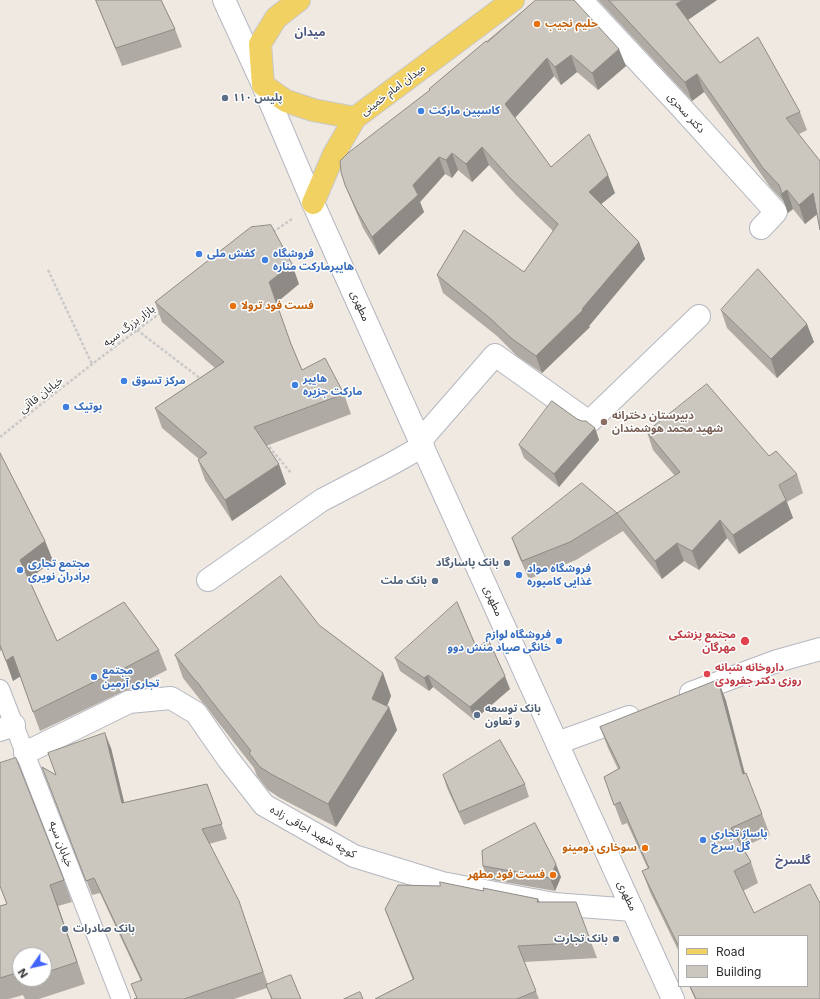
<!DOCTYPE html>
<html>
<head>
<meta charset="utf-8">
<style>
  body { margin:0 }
  #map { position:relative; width:820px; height:999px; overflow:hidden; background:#efe9e1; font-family:Inter,sans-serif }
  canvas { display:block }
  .legend { position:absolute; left:678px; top:935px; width:130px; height:52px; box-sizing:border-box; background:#fff; border:1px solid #ababab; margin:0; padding:5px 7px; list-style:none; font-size:12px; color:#2e2e2e }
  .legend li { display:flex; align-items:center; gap:8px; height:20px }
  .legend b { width:20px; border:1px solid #ababab }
  .north { position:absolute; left:12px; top:947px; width:40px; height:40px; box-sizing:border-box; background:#fff; border:1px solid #ababab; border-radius:50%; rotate:236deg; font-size:11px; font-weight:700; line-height:16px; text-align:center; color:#2e2e2e }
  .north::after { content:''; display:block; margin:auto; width:14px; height:18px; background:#4264fb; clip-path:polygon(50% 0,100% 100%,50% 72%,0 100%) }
</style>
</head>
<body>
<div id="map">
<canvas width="820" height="999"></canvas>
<ul class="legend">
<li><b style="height:5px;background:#f2d163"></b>Road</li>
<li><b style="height:11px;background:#cbc7bf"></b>Building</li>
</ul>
<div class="north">N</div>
</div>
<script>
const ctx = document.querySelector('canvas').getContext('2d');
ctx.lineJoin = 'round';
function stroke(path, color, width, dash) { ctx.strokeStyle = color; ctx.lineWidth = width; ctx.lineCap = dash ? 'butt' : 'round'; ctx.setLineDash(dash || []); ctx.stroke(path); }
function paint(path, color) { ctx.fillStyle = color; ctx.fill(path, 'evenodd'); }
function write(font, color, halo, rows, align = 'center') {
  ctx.font = font + ' Inter,"Noto Sans Arabic",sans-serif'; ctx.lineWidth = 3; ctx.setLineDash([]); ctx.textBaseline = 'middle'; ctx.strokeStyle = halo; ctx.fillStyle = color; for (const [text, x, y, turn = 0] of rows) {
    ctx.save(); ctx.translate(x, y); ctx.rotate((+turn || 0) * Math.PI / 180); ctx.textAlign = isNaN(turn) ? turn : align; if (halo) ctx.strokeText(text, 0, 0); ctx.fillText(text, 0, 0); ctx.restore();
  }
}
const pedestrian = new Path2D(`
  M 0,689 L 121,999`);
const minor = new Path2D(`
  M 581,0 L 680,106 L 776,212 L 761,228
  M 420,441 L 495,355 L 589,422 L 699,316
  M 208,580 L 322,500 L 393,463 L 423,446
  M 691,693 L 777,661 L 820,649
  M 0,730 L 14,725
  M 557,743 L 629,717
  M 25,753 L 129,702 L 171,698 L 196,713 L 228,759 L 264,805 L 354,856 L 442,883 L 554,904 L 633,910`);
const secondary = new Path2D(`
  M 224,0 L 263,85 L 313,203 L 420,441 L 673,999`);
const primary = new Path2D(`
  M 299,0 L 276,18 L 260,44 L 263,85 L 286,101 L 313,110 L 355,118 L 513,0
  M 313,203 L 334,154 L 355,118`);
stroke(pedestrian, '#b4b7c1', 20);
stroke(minor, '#b4b7c1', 24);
stroke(secondary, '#b4b7c1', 24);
stroke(primary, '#c9c9c9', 24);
stroke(new Path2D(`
  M 273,232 L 292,219
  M 48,270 L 92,364
  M 137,330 L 201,379
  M 0,437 C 53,395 106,352 162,312
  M 266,443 L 291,473`), '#c9c9c9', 2.5, [3, 2]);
stroke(pedestrian, '#fff', 18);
stroke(minor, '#fff', 22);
stroke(secondary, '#fff', 22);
stroke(primary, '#f2d163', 22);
paint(new Path2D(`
  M 96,0 L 161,0 L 175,29 L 182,47 L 122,66 Z
  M 536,0 L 626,66 L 598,90 L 577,72 L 561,85 L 554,76 L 515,118 L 551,167 L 615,193 L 601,204 L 639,242 L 645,259 L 589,326 L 590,327 L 542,373 L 517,356 L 497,336 L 443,293 L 437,275 L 524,272 L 553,231 L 516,195 L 489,165 L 472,182 L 458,170 L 452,178 L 445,174 L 420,202 L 424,212 L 379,255 L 363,228 L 352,202 L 345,185 L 430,90 L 429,89 Z
  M 598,0 L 717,0 L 688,20 L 720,63 L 800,112 L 807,130 L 799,134 L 817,214 L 805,224 L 793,209 L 788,213 L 785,203 L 770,187 L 704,92 L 692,101 Z
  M 299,284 L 276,303 L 291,344 L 302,370 L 344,394 L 351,414 L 266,446 L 286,484 L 232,521 L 205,480 L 198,460 L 199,459 L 162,428 L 155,408 L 215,368 L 162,322 L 155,302 Z
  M 721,310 L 814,342 L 777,378 L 727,328 Z
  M 577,419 L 595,428 L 599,440 L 559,487 L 524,458 L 519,445 Z
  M 647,432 L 769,456 L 797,474 L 803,493 L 787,502 L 793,518 L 739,554 L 727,538 L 699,570 L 684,561 L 662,579 L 623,531 L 576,560 L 529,579 L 519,557 L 512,538 L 617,513 L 675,476 L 653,450 Z
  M 0,453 L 45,541 L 53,561 L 29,579 L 57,641 L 159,650 L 167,670 L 128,690 L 124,691 L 40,731 L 20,676 L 13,681 L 2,650 L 0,651 Z
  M 477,649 L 510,689 L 474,720 L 433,687 L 429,691 L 400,671 L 395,658 Z
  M 175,655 L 383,673 L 391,696 L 387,706 L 389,707 L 397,730 L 336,827 L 280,798 L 268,790 L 257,776 L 254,768 L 214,717 L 206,706 L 202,702 L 183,678 Z
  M 718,680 L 726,701 L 745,773 L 762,814 L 770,835 L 743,847 L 751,862 L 758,883 L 743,891 L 754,913 L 820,999 L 695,999 L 689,986 L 807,986 L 679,936 L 679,952 L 650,892 L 642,871 L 648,869 L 627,823 L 622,825 L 604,777 L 618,769 L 608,748 L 600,727 Z
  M 111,748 L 124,803 L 207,784 L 227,839 L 209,844 L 244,916 L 268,985 L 301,999 L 271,999 L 267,988 L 234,999 L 134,999 L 136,998 L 141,981 L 100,893 L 92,895 L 42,767 L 56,775 Z
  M 443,775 L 525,784 L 529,797 L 464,825 L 447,788 Z
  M 483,866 L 561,877 L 555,891 L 487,879 Z
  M 64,880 L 72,902 L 58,906 L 85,984 L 39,999 L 25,999 L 23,995 L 9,999 L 0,999 L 0,906 L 7,904 L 0,886 ZM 44,955 L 44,979 L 20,979 Z
  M 484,891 L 538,899 L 540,902 L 591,942 L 597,958 L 524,962 L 539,999 L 375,999 L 413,980 L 391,925 L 385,909 Z`), '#afaba4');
paint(new Path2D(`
  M 683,0 L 717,0 L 683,23 L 676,4 Z
  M 619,49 L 626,66 L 598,90 L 592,73 Z
  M 571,55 L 577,72 L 561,85 L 555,67 Z
  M 547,58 L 554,76 L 511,122 L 505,104 Z
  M 697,74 L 704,92 L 692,101 L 685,82 Z
  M 482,147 L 489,165 L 472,182 L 466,164 Z
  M 452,153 L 458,170 L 452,178 L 446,160 Z
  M 439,157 L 445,174 L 420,202 L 424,212 L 379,255 L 372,237 L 413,185 Z
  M 608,175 L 615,193 L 595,209 L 589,192 Z
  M 787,190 L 793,209 L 788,213 L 781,194 Z
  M 813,193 L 820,212 L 805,224 L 799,205 Z
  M 639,242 L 645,259 L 589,326 L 590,327 L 542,373 L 536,356 L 582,309 Z
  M 292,264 L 299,284 L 276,303 L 269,282 Z
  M 807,324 L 814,342 L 777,378 L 771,359 Z
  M 595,428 L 599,440 L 559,487 L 554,474 Z
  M 279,464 L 286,484 L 232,521 L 225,500 Z
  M 786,500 L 793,518 L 739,554 L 733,535 Z
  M 720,520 L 727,538 L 699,570 L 692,551 Z
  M 45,541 L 53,561 L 27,580 L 20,560 Z
  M 677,543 L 684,561 L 662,579 L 655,561 Z
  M 13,656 L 21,676 L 13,681 L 6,661 Z
  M 383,673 L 391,696 L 383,716 L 389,707 L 397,730 L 336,827 L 328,804 Z
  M 428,675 L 433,687 L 429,691 L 424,678 Z
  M 505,676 L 510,689 L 474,720 L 470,707 Z
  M 718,680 L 726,701 L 750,795 L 743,774 Z
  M 105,733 L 111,748 L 128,818 L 122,803 Z
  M 556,864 L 561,877 L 555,891 L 550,878 Z
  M 50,885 L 58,906 L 85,984 L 77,962 Z`), '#8e8b86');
const building = new Path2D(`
  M 96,0 L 161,0 L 175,29 L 116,48 Z
  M 536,0 L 574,0 L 619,49 L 592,73 L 571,55 L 555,67 L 547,58 L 505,104 L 551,167 L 589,134 L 608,175 L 589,192 L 639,242 L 582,309 L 583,310 L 536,356 L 511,338 L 491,319 L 437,275 L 464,230 L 524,272 L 558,224 L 509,177 L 482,147 L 466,164 L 452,153 L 446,160 L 439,157 L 413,185 L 418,195 L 372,237 L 357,211 L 345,185 L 341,172 L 340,161 L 348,153 L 430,90 L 429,89 L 486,41 L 487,42 Z
  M 609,0 L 683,0 L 676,4 L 720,63 L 758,37 L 800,112 L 786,118 L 820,161 L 820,230 L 813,193 L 799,205 L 787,190 L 781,194 L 781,190 L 779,185 L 763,168 L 697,74 L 685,82 Z
  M 271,225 L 292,264 L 269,282 L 291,344 L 302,370 L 325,358 L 344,394 L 254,427 L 279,464 L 225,500 L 198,460 L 207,453 L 155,408 L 224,362 L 155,302 L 251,227 Z
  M 758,269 L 807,324 L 771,359 L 721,310 Z
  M 707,384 L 769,456 L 776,451 L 797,474 L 779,485 L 786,500 L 733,535 L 720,520 L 692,551 L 677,543 L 655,561 L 617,513 L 680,472 L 647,432 Z
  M 552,401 L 577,419 L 582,421 L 586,421 L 595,428 L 554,474 L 519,445 Z
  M 0,453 L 45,541 L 20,560 L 57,641 L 124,602 L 159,650 L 121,670 L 116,671 L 33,712 L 13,656 L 6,661 L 0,645 Z
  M 582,483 L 617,513 L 570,542 L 522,561 L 512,538 Z
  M 281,576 L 319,625 L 383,673 L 372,699 L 389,707 L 328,804 L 271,774 L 260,767 L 249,753 L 251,751 L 206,694 L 198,683 L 194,679 L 175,655 Z
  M 457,602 L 477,649 L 488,639 L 505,676 L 470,707 L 428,675 L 424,678 L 395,658 Z
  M 718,680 L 743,774 L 746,773 L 762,814 L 731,828 L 751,862 L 734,871 L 754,913 L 810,884 L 820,903 L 820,999 L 696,999 L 690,986 L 807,986 L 807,936 L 679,936 L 679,947 L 642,871 L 649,868 L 620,802 L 614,805 L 604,777 L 620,768 L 600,727 Z
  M 105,733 L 122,803 L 207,784 L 222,824 L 202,829 L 239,901 L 263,972 L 184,999 L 134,999 L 137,998 L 131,984 L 142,980 L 94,878 L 86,881 L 42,767 L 56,775 L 48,753 Z
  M 500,740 L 525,784 L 459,812 L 443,775 Z
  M 16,758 L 64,880 L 50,885 L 77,962 L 44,973 L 44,955 L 20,955 L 20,979 L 27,979 L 19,982 L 16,973 L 0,978 L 0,906 L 7,904 L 0,886 L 0,763 Z
  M 535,823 L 556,864 L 550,878 L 483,866 L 482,851 Z
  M 440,882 L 484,891 L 483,888 L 538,899 L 537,902 L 576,902 L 591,942 L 518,946 L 536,991 L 517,999 L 375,999 L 414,979 L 385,909 L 398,885 L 440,886 Z
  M 291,975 L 301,999 L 272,999 L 266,985 Z
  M 360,992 L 363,999 L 344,999 Z`);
paint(building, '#cbc7bf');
stroke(building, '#8e8b86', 1);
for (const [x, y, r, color] of [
  [537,24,4,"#e8710a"],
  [225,98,4,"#5c6f8a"],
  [421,111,4,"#3f7fe0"],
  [199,254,4,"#3f7fe0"],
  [265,260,4,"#3f7fe0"],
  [233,306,4,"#e8710a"],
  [124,381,4,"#3f7fe0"],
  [295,385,4,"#3f7fe0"],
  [66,407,4,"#3f7fe0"],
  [604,422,4,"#8d6e63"],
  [507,563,4,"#5c6f8a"],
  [20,570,4,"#3f7fe0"],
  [519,575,4,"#3f7fe0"],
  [435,581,4,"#5c6f8a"],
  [559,641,4,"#3f7fe0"],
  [745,641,5,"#e0444e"],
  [707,674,4,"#e0444e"],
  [94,677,4,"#3f7fe0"],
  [477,715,4,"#5c6f8a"],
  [703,840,4,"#3f7fe0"],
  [645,848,4,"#e8710a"],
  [553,875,4,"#e8710a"],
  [65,929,4,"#5c6f8a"],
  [616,939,4,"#5c6f8a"]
]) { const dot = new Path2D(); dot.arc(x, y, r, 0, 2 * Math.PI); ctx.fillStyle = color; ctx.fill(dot); stroke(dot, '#fff', 1.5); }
write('bold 11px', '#c56008', '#fff', [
  ["حلیم نجیب",545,24],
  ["فست فود ترولا",241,306],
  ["سوخاری دومینو",637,848,"right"],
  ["فست فود مطهر",545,875,"right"]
], 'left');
write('11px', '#2e2e2e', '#fff', [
  ["میدان امام خمینی",393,90,-37],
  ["دکتر سحری",686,113,48],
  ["مطهری",360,306,66],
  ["بازار بزرگ سپه",129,326,-37],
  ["خیابان قاآنی",41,395,-38],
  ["مطهری",493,601,66],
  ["کوچه شهید اجاقی زاده",313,832,29],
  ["خیابان سپه",61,844,69],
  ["مطهری",627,896,65]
]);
write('bold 11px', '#4e5e75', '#fff', [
  ["پلیس ۱۱۰",233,98],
  ["بانک پاسارگاد",499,563,"right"],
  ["بانک ملت",427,581,"right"],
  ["بانک توسعه",485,709],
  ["و تعاون",485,722],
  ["بانک صادرات",73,929],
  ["بانک تجارت",608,939,"right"]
], 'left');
write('bold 11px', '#366cbe', '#fff', [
  ["کاسپین مارکت",429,111],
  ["کفش ملی",207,254],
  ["فروشگاه",273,254],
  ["هایپرمارکت مناره",273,267],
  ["هایپر",303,379],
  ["مارکت جزیره",303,392],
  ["مرکز تسوق",132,381],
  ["بوتیک",74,407],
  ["مجتمع تجاری",28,564],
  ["برادران نویری",28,577],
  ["فروشگاه مواد",527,569],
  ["غذایی کامپوره",527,582],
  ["فروشگاه لوازم",551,635,"right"],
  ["خانگی صیاد منش دوو",551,648,"right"],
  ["مجتمع",102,671],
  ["تجاری آرمین",102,684],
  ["پاساژ تجاری",711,834],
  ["گل سرخ",711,847]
], 'left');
write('bold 11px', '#785e54', '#fff', [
  ["دبیرستان دخترانه",612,416],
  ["شهید محمد هوشمندان",612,429]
], 'left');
write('bold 11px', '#be3a42', '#fff', [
  ["مجتمع پزشکی",736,635],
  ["مهرگان",736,648],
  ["داروخانه شبانه",715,668,"left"],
  ["روزی دکتر جفرودی",715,681,"left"]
], 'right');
write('bold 12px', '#4d5680', '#fff', [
  ["میدان",310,32],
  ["گلسرخ",793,860]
]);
</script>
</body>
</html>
